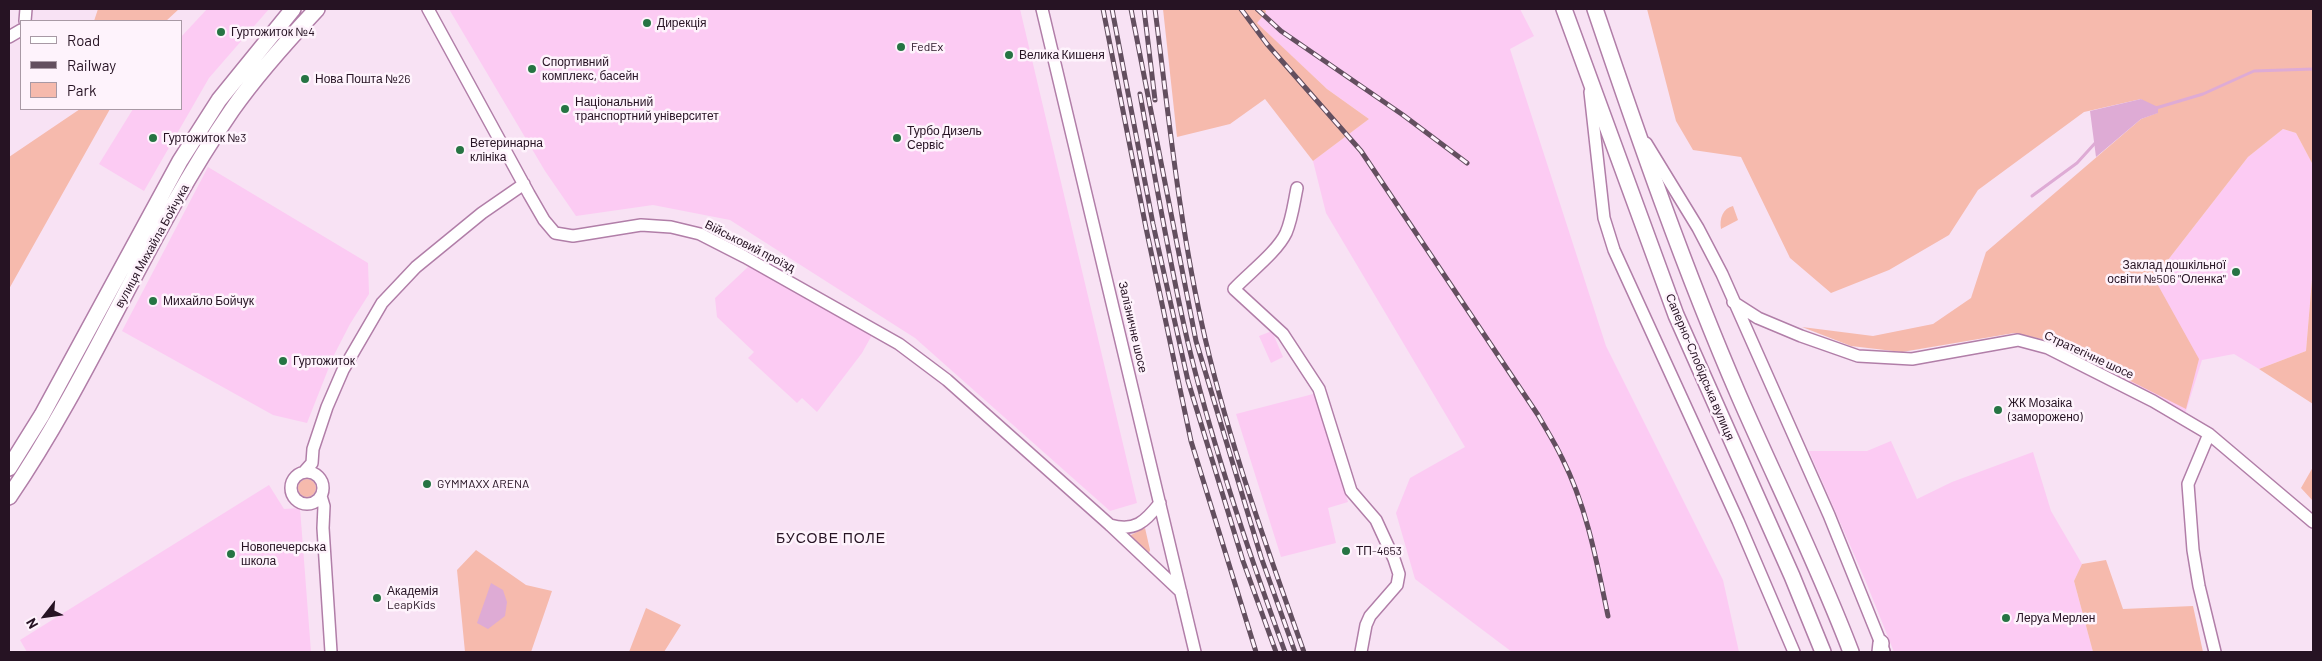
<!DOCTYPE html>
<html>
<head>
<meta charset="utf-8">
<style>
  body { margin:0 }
  #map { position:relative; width:2322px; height:661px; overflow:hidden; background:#f8e2f4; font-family:Barlow,sans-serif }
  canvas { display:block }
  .frame { position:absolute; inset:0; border:10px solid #261323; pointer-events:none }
  .legend { position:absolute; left:20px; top:20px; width:162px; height:90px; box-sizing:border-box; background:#fef3fc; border:1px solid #a899a5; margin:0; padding:6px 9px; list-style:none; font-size:15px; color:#261323 }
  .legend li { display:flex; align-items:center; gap:10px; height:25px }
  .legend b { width:25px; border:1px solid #a899a5 }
  .north { position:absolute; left:20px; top:591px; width:50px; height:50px; -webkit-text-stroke:4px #fef3fc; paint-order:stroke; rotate:240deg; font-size:14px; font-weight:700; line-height:20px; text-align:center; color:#261323 }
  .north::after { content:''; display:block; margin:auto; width:18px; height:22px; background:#261323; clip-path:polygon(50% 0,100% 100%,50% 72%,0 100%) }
</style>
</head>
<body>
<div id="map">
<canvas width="2322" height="661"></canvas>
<div class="frame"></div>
<ul class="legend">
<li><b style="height:6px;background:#fff"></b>Road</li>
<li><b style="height:6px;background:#634f5f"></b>Railway</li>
<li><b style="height:14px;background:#f6baad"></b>Park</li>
</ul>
<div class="north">N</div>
</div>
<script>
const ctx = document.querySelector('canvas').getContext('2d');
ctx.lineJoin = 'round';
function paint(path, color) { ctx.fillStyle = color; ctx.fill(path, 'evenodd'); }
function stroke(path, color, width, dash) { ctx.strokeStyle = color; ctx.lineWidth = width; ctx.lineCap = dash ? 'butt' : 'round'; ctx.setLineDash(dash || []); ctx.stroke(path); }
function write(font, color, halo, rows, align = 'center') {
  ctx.font = font + ' Barlow,sans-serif'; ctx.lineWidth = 5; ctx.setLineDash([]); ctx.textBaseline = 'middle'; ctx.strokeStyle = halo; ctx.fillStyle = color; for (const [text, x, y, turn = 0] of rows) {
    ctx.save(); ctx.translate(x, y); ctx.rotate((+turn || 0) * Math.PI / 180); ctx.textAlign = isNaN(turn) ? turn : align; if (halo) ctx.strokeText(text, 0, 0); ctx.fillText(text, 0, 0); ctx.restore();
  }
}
paint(new Path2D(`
  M 207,9 L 269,9 L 209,78 L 144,191 L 99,164 L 133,109 L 181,109 L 181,37 Z
  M 449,9 L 1020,9 L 1137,503 L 1110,511 L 915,338 L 730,220 L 653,205 L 576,216 L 545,171 Z
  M 1265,9 L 1520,9 L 1534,36 L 1510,49 L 1606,346 L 1723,580 L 1739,652 L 1512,652 L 1415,579 L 1396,513 L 1410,478 L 1465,447 L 1326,213 L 1313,161 L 1369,119 L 1327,89 L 1256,23 L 1266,12 Z
  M 2283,129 L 2296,133 L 2313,165 L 2313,267 L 2306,351 L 2259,369 L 2234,354 L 2202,360 L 2185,414 L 2068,354 L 2085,285 L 2154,278 L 2248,157 Z
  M 208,167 L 368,263 L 369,294 L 350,324 L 333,357 L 307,423 L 273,415 L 122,331 Z
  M 750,265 L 872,335 L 862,353 L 817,412 L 802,398 L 797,403 L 748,358 L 754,352 L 717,317 L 715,298 Z
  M 1272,331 L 1283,357 L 1271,363 L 1259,336 Z
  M 1317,393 L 1348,502 L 1328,508 L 1336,543 L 1281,557 L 1236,414 Z
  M 1891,441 L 1917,499 L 1952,482 L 2033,452 L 2051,511 L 2082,564 L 2074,581 L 2093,652 L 1894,652 L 1866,582 L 1809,451 L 1867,451 Z
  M 269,485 L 284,509 L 300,508 L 311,652 L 27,652 L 20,640 Z`), '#fccbf3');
paint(new Path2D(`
  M 98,9 L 179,9 L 166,21 L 94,21 Z
  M 1163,9 L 1265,9 L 1266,12 L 1257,23 L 1327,89 L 1369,119 L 1313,161 L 1265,99 L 1230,124 L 1177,137 Z
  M 1647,9 L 2313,9 L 2313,165 L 2296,133 L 2283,129 L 2248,157 L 2154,278 L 2199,359 L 2186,409 L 2051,341 L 2014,333 L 1902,352 L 1851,346 L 1802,327 L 1873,336 L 1933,324 L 1971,298 L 1986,252 L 2141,119 L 2157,113 L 2141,99 L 2084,112 L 1978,190 L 1949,235 L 1889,270 L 1831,293 L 1790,258 L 1741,157 L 1693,150 L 1676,121 Z
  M 80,109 L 110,109 L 9,289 L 9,157 Z
  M 1733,206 L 1738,220 L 1721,229 C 1719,219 1723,208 1733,206 Z
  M 2313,267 L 2313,404 L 2259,369 L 2306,351 Z
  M 2313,467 L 2313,501 L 2301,488 Z
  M298 488a9 9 0 1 1 18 0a9 9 0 1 1-18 0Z
  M 1145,528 L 1150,550 L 1149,553 L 1129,536 Z
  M 476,550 L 526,585 L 552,591 L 531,652 L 465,652 L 457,570 Z
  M 2106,560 L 2123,609 L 2193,606 L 2203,652 L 2093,652 L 2074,581 L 2082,564 Z
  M 646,608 L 681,625 L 664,652 L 629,652 Z`), '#f6baad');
paint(new Path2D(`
  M 2141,99 L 2158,107 L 2158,113 L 2141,119 L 2096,157 L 2090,111 Z
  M 491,583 L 503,590 L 507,602 L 505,616 L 488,629 L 477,623 Z`), '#deabd5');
stroke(new Path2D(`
  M 2156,108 L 2203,94 L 2254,71 L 2313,69
  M 2032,196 L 2077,163 L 2097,141`), '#deabd5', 3);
const minor = new Path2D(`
  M 428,9 L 529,194 L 544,220 L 555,233 L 573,236 L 641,225 L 671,227 L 700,234 L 745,257 L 899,344 L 947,380 L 1110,525 L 1181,592
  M 1042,9 L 1195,652
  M 25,21 L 26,9
  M 9,37 L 21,30
  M 1590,92 L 1604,218 L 1614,250 L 1738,521 L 1794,652
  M 1646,143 L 1698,228 L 1722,274 L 1829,515 L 1884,651
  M 1297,188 C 1294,202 1292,219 1286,233 C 1277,252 1249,273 1234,289 L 1283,334 L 1319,389 L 1351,491 L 1376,520 L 1394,559 L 1399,574 L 1397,585 L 1370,616 L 1366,625 L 1361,652
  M 1733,302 L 1758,318 L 1801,336 L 1858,356 L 1912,359 L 2018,340 L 2048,348 L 2153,401 L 2209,434 L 2313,522
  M 2209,434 L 2188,484 L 2193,550 L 2199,586 L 2215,652
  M291 488a16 16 0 1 1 32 0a16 16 0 1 1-32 0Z
  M 304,472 L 312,463 L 313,449 L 327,407 L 343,370 L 382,303 L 416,267 L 482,213 L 524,184
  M 321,496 L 324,506 L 323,528 L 331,652
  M 1110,525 C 1135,532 1145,522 1160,503`);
const major = new Path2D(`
  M 1564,9 L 1676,315 L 1792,576 L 1823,652
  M 1595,9 C 1639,139 1684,269 1739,396 C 1776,481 1818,565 1851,652
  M 9,468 L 42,415 L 180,161 L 219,100 L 293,9
  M 9,497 C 93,374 147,233 232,110 C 257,74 287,41 317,9
  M 1880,652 L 1881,643`);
stroke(minor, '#b17ea8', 14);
stroke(major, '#b17ea8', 18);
stroke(minor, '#fff', 11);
stroke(major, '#fff', 15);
const rail = new Path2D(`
  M 1103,9 L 1146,228 L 1191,441 L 1256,652
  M 1112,9 L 1153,224 L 1188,381 L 1243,561 L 1276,652
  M 1131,9 L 1196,341 L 1261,557 L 1295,652
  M 1144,9 L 1155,100
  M 1155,9 C 1169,119 1180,230 1205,338 C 1230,445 1267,549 1304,652
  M 1241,9 L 1267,44 L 1361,151 L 1538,415 C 1546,429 1555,443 1562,458 C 1587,507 1597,563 1608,616
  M 1257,9 L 1281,31 L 1403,115 L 1467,163
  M 1140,94 C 1155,177 1169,261 1188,343 C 1213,448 1248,551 1285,652`);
stroke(rail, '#634f5f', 5);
stroke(rail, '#fef3fc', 3, [9]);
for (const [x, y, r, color] of [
  [647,23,5,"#267443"],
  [221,32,5,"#267443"],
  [901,47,5,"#267443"],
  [1009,55,5,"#267443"],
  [532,69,5,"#267443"],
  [305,79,5,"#267443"],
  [565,109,5,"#267443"],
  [153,138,5,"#267443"],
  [897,138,5,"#267443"],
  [460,150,5,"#267443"],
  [2236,272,5,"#267443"],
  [153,301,5,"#267443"],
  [283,361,5,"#267443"],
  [1998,410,5,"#267443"],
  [427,484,5,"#267443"],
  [1346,551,5,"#267443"],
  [231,554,5,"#267443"],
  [377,598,5,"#267443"],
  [2006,618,5,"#267443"]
]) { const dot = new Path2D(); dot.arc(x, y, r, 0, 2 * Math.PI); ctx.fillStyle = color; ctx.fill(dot); stroke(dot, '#fef3fc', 2); }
write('12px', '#261323', '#fef3fc', [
  ["Дирекція",657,23],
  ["Гуртожиток №4",231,32],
  ["FedEx",911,47],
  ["Велика Кишеня",1019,55],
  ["Спортивний",542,62],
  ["комплекс, басейн",542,76],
  ["Нова Пошта №26",315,79],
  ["Національний",575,102],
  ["транспортний університет",575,116],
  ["Турбо Дизель",907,131],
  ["Сервіс",907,145],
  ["Гуртожиток №3",163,138],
  ["Ветеринарна",470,143],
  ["клініка",470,157],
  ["Заклад дошкільної",2226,265,"right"],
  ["освіти №506 \"Оленка\"",2226,279,"right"],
  ["Михайло Бойчук",163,301],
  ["Гуртожиток",293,361],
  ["ЖК Мозаіка",2008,403],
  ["(заморожено)",2008,417],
  ["GYMMAXX ARENA",437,484],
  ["Новопечерська",241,547],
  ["школа",241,561],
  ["ТП-4653",1356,551],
  ["Академія",387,591],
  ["LeapKids",387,605],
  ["Леруа Мерлен",2016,618]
], 'left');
write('12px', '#261323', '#fef3fc', [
  ["вулиця Михайла Бойчука",152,246,-61],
  ["Військовий проїзд",750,246,27],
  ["Залізничне шосе",1133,327,77],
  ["Стратегічне шосе",2089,355,25],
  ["Саперно-Слобідська вулиця",1700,367,67]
]);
ctx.letterSpacing = '1px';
write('14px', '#261323', '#fef3fc', [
  ["БУСОВЕ ПОЛЕ",831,538]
]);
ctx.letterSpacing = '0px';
</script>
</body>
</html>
